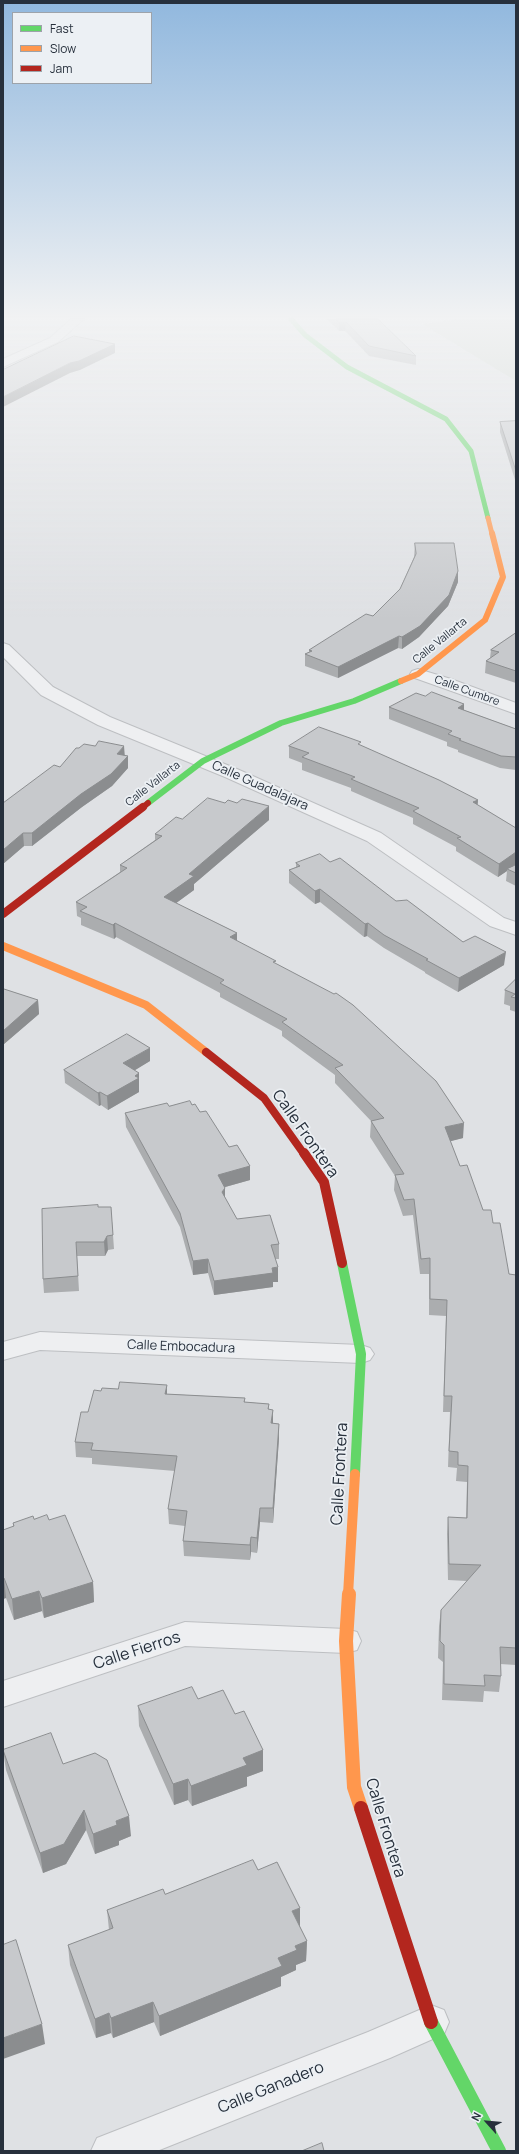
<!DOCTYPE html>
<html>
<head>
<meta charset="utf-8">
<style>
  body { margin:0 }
  #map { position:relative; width:519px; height:2154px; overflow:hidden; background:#dfe1e4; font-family:Manrope,sans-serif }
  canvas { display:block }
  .frame { position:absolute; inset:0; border:4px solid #27303c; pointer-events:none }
  .legend { position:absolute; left:12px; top:12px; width:140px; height:72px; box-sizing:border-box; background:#ecf0f4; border:1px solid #9da3aa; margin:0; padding:5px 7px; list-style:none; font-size:12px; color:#27303c }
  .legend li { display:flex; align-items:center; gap:8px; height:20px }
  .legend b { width:20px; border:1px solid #9da3aa }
  .north { position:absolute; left:467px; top:2102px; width:40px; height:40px; -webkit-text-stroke:3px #ecf0f4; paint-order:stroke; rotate:297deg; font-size:11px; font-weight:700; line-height:16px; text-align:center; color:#27303c }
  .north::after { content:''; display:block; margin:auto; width:14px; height:18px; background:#27303c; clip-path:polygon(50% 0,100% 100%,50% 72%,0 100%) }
</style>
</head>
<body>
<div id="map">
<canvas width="519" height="2154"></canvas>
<div class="frame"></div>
<ul class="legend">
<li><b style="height:5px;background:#63d668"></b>Fast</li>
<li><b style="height:5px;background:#ff974d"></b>Slow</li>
<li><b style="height:5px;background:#b3261e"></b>Jam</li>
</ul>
<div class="north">N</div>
</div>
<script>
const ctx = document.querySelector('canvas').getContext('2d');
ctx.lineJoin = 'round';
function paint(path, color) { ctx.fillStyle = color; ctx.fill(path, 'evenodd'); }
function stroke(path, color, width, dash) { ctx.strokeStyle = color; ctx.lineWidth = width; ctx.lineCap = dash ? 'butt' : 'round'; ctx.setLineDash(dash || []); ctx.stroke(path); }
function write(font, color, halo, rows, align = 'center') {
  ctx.font = font + ' Manrope,sans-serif'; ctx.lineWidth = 3.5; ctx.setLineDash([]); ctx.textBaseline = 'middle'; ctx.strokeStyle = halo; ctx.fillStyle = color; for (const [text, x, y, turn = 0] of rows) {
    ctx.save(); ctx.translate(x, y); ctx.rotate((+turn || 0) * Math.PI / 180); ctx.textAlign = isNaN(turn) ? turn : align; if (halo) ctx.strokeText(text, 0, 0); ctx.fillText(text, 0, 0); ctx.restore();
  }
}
paint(new Path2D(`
  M 459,319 L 516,319 L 516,381 L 422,324 Z`), '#d0d7cf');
const street = new Path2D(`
  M 71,319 L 84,319 L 58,342 L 3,367 L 3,359 L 50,338 Z
  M 3,643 L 9,645 L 53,687 L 110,717 L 237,769 L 381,833 L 504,918 L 516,922 L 516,935 L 490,926 L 367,841 L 225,777 L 98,725 L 41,695 L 3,657 Z
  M 418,669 L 451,679 L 516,703 L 516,714 L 412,677 L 410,674 L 412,671 Z
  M 40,1332 L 361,1345 L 370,1348 L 374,1354 L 370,1360 L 361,1363 L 40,1350 L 3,1360 L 3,1342 Z
  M 185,1622 L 346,1629 L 357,1632 L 361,1641 L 357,1650 L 346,1653 L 185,1646 L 3,1707 L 3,1681 Z
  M 431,2005 L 444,2010 L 449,2022 L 444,2034 L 390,2058 L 157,2151 L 91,2151 L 97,2138 L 368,2032 Z`);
stroke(street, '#bdbfc2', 2);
paint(street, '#eeeff1');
stroke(new Path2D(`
  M 291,319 L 305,335 L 347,367 L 446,419 L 471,451 L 488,518`), '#63d668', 5);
stroke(new Path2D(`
  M 148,803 L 203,761 L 281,723 L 354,701 L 401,681`), '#63d668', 6);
stroke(new Path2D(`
  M 342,1263 L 361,1354 L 355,1474`), '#63d668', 10);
stroke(new Path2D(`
  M 431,2022 L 499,2151`), '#63d668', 14);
stroke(new Path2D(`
  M 488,518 L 492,534`), '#ff974d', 5);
stroke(new Path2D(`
  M 401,681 L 418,674 L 485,620 L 503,577 L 492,533`), '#ff974d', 6);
stroke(new Path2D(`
  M 3,946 L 146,1005 L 206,1052`), '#ff974d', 8);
stroke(new Path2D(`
  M 348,1595 L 355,1474`), '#ff974d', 10);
stroke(new Path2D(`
  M 349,1594 L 346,1641 L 354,1787 L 361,1808`), '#ff974d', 14);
stroke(new Path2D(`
  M 142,808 L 148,803`), '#b3261e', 6);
stroke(new Path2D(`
  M 3,914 L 143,807
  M 206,1052 L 264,1098 L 304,1154`), '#b3261e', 8);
stroke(new Path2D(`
  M 304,1153 L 324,1182 L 342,1263`), '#b3261e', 10);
stroke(new Path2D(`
  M 361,1808 L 431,2022`), '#b3261e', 14);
paint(new Path2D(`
  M 327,319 L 378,319 L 416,356 L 416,365 L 369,356 L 345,331 L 339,331 Z
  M 516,421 L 516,483 L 500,432 L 500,422 Z
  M 415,543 L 458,571 L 458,582 L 448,606 L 419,637 L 402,649 L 398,648 L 338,678 L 305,666 L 305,654 L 309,652 L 309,650 L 373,616 L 400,589 L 414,557 Z
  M 516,633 L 516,683 L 485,673 L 486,661 L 490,658 L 491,650 Z
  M 425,696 L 464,704 L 464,710 L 516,729 L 516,770 L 500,768 L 458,752 L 458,750 L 447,746 L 447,742 L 389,719 L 389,707 Z
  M 289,746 L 361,746 L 478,800 L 477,805 L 516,828 L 516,864 L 513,866 L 516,865 L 516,886 L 506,881 L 507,871 L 498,877 L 456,851 L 456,847 L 413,824 L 413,818 L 351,791 L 351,788 L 302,770 L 302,763 L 289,758 Z
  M 125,755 L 128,756 L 128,768 L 112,786 L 82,807 L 32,846 L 24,846 L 3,864 L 3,803 L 60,767 Z
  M 182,819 L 269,820 L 194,884 L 194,890 L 176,903 L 237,933 L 237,941 L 276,964 L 463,1138 L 450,1141 L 460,1166 L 483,1210 L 493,1223 L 509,1274 L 516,1275 L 516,1665 L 500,1664 L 501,1676 L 499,1692 L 484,1691 L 483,1702 L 442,1700 L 443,1662 L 438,1658 L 439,1626 L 441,1610 L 467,1581 L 448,1580 L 447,1534 L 448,1517 L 466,1518 L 467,1482 L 456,1481 L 457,1468 L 448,1467 L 450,1412 L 443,1412 L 446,1316 L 429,1315 L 429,1274 L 420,1274 L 413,1215 L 403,1216 L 394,1190 L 395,1176 L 370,1137 L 371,1121 L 335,1083 L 335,1075 L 282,1036 L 282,1031 L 220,997 L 220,993 L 116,937 L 114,939 L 81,925 L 81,918 L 77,916 L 76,902 L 120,872 L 120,865 L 155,840 L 155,834 Z
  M 330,862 L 396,901 L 463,942 L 504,965 L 458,992 L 425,973 L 425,972 L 384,948 L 367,936 L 364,937 L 320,902 L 315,904 L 289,883 L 289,870 L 296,867 L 296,863 Z
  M 516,979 L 516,1012 L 510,1010 L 510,1006 L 504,1004 L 505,990 Z
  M 3,989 L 38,1000 L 39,1014 L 4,1044 L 3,1044 Z
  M 150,1061 L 134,1070 L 139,1073 L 139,1092 L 108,1110 L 101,1105 L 99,1106 L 65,1083 L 64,1070 Z
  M 192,1105 L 200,1112 L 229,1147 L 250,1166 L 250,1180 L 225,1187 L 225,1198 L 237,1219 L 279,1244 L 279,1259 L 275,1259 L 278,1282 L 273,1282 L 273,1287 L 214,1295 L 208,1273 L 193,1275 L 180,1227 L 126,1127 L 125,1113 L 169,1106 Z
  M 98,1207 L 111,1207 L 114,1249 L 108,1250 L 105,1256 L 77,1256 L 79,1291 L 44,1293 L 43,1279 Z
  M 167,1385 L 167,1394 L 245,1398 L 245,1402 L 269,1404 L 269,1409 L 273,1410 L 273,1423 L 279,1424 L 279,1438 L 273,1523 L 260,1522 L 257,1553 L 251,1552 L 250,1560 L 184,1556 L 183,1541 L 185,1526 L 169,1524 L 168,1509 L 175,1471 L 92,1464 L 92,1458 L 76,1457 L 75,1442 L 88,1412 L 101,1391 Z
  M 34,1519 L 49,1520 L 93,1582 L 94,1602 L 44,1618 L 42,1611 L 14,1620 L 6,1598 L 3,1599 L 3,1530 L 13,1527 L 13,1523 Z
  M 198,1699 L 235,1714 L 263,1750 L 263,1771 L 247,1777 L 247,1786 L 192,1806 L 188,1800 L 174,1805 L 139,1726 L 138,1706 Z
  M 3,1750 L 63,1764 L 131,1836 L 119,1841 L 119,1845 L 95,1854 L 86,1830 L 66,1864 L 43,1873 L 6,1770 Z
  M 258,1870 L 300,1927 L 307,1941 L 306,1961 L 296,1965 L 296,1970 L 281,1977 L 281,1986 L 160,2036 L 154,2022 L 113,2038 L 111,2033 L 96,2038 L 70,1965 L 68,1945 L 109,1930 L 107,1910 Z`), '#abadaf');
paint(new Path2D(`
  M 339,322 L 346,322 L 345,331 L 339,331 Z
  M 115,344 L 115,353 L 80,370 L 70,373 L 3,407 L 3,397 L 70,363 Z
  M 458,571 L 458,582 L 448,606 L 419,637 L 402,649 L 402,637 Z
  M 399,636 L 398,648 L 338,678 L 338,667 Z
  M 464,704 L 464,716 L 458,708 Z
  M 124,746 L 125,758 L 117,754 Z
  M 128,756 L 128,768 L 112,786 L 82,807 L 32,846 L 32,833 Z
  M 478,800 L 477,813 L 473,802 Z
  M 269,806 L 269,820 L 194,884 L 194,890 L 164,912 L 164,897 L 189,874 Z
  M 23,833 L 24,846 L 3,864 L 3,850 Z
  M 516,852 L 516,864 L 509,869 L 507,869 L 507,871 L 498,877 L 499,864 Z
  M 320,889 L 320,902 L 315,904 L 315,891 Z
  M 115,923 L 116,937 L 114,939 L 113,925 Z
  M 368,923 L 367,936 L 364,937 L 365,924 Z
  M 237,933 L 237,948 L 230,937 Z
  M 506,952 L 504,965 L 458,992 L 459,978 Z
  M 38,1000 L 39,1014 L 4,1044 L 3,1031 Z
  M 150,1048 L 150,1061 L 124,1077 L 123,1063 Z
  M 139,1073 L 139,1092 L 108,1110 L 107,1096 Z
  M 100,1092 L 101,1105 L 99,1106 L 98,1093 Z
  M 464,1123 L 463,1138 L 444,1143 L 445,1127 Z
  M 250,1166 L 250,1180 L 218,1189 L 218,1175 Z
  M 225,1188 L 225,1202 L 222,1192 Z
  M 107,1236 L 108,1250 L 105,1256 L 104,1242 Z
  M 208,1259 L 208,1273 L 193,1275 L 193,1261 Z
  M 278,1267 L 278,1282 L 273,1282 L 273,1287 L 214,1295 L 214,1281 Z
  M 167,1385 L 167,1400 L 165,1394 Z
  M 273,1410 L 273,1424 L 271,1423 Z
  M 279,1424 L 279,1438 L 273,1523 L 273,1508 Z
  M 260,1508 L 260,1522 L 257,1553 L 257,1538 Z
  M 251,1537 L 251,1552 L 250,1560 L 250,1545 Z
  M 3,1578 L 4,1578 L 6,1598 L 3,1599 Z
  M 93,1582 L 94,1602 L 44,1618 L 42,1598 Z
  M 39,1591 L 42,1611 L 14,1620 L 12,1599 Z
  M 263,1750 L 263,1771 L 247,1777 L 247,1786 L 192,1806 L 191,1786 L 243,1758 Z
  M 188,1779 L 188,1800 L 174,1805 L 173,1784 Z
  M 84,1810 L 86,1830 L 66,1864 L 43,1873 L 40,1853 Z
  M 129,1816 L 131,1836 L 119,1841 L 119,1845 L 95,1854 L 93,1834 L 116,1821 Z
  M 300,1908 L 300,1928 L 292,1911 Z
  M 307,1941 L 306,1961 L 296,1965 L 296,1970 L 281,1977 L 281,1986 L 160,2036 L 159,2016 L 278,1958 L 295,1946 Z
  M 153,2002 L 154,2022 L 113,2038 L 111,2018 Z
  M 109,2013 L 111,2033 L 96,2038 L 95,2019 Z
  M 42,2024 L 45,2044 L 3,2059 L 3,2038 Z`), '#8b8d8f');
const building = new Path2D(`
  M 336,319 L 378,319 L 416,356 L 369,346 L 346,322 L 339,322 Z
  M 74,336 L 115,344 L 79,361 L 70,363 L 3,397 L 3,370 Z
  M 516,421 L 516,471 L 500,422 Z
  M 415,543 L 454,543 L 458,571 L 449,595 L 420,626 L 402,637 L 399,636 L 338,667 L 305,654 L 312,651 L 309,650 L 366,614 L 373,616 L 400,589 L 416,554 Z
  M 516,633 L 516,671 L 486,661 L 499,652 L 491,650 Z
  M 432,692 L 464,704 L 458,708 L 516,729 L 516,757 L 501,756 L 459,740 L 461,739 L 448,734 L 452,731 L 389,707 L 416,693 L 425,696 Z
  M 319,727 L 361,742 L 358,744 L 439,780 L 478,800 L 473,802 L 516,828 L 516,852 L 499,864 L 457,838 L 461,837 L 413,811 L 419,808 L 351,779 L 355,777 L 302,757 L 309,753 L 289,746 Z
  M 99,741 L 124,746 L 117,754 L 128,756 L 111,774 L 81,794 L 32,833 L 23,833 L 3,850 L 3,803 L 54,765 L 60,767 L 76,748 L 79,748 L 84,744 L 95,746 Z
  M 208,798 L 225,803 L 228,800 L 237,803 L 242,799 L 269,806 L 189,874 L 194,876 L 164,897 L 237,933 L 230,937 L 276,961 L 273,962 L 334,994 L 336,993 L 353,1005 L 436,1081 L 464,1123 L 445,1127 L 460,1166 L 467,1165 L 483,1210 L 491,1210 L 493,1223 L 500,1223 L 509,1274 L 516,1275 L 516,1648 L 500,1647 L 501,1676 L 484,1675 L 485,1686 L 444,1684 L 444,1645 L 440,1641 L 441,1610 L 481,1565 L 449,1564 L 448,1517 L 467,1518 L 468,1466 L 458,1465 L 458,1452 L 449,1451 L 452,1396 L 444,1396 L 447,1300 L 430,1299 L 430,1258 L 421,1259 L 414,1199 L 404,1200 L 395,1175 L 404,1174 L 371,1121 L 384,1118 L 335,1068 L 343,1065 L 282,1022 L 287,1019 L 220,983 L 224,980 L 115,923 L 113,925 L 80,911 L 87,907 L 76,902 L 127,868 L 120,865 L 162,836 L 155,834 L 176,817 L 182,819 Z
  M 320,854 L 330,862 L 340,858 L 396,901 L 407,900 L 463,942 L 475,936 L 506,952 L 459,978 L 426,960 L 428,959 L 384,935 L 368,923 L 365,924 L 320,889 L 315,891 L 289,870 L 300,866 L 296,863 Z
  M 516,865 L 516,873 L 507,869 Z
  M 516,979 L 516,998 L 511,997 L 515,994 L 505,990 Z
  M 3,989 L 4,989 L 38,1000 L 3,1031 Z
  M 127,1034 L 150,1048 L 123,1063 L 139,1073 L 135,1076 L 139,1078 L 107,1096 L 100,1092 L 98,1093 L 64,1070 Z
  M 190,1101 L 192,1105 L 195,1104 L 200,1112 L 206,1111 L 229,1147 L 237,1145 L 250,1166 L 218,1175 L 225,1188 L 222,1192 L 237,1219 L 270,1215 L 279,1244 L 271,1245 L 278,1267 L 272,1268 L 273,1273 L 214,1281 L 208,1259 L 193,1261 L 180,1213 L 125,1113 L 167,1103 L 169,1106 Z
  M 98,1205 L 98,1207 L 111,1207 L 113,1235 L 107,1236 L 104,1242 L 76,1242 L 78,1276 L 43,1279 L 42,1209 Z
  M 120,1382 L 167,1385 L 165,1394 L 245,1398 L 244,1402 L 269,1404 L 268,1409 L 273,1410 L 271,1423 L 279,1424 L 273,1508 L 260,1508 L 257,1538 L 251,1537 L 250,1545 L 183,1541 L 187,1511 L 168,1509 L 177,1456 L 91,1450 L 93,1443 L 75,1442 L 81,1412 L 88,1412 L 94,1390 L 101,1391 L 102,1388 L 118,1389 Z
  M 47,1515 L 49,1520 L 65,1515 L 93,1582 L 42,1598 L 39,1591 L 12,1599 L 4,1578 L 3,1578 L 3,1530 L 14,1526 L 13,1523 L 33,1516 L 34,1519 Z
  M 192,1687 L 198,1699 L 223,1690 L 235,1714 L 244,1711 L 263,1750 L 243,1758 L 247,1765 L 191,1786 L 188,1779 L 173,1784 L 138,1706 Z
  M 51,1733 L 63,1764 L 95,1753 L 107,1760 L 129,1816 L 116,1821 L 117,1825 L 93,1834 L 84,1810 L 64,1844 L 40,1853 L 3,1750 Z
  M 253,1860 L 258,1870 L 277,1862 L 300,1908 L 292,1911 L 307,1941 L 295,1946 L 297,1950 L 278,1958 L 282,1966 L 159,2016 L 153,2002 L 111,2018 L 109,2013 L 95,2019 L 68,1945 L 113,1928 L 107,1910 L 163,1889 L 165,1894 Z
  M 16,1940 L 42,2024 L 3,2038 L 3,1945 Z
  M 322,2143 L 324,2151 L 302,2151 Z`);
paint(building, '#c7c9cc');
stroke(building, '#8b8d8f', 1);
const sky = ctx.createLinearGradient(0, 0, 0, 620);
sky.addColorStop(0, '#91b8de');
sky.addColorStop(0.51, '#f1f2f3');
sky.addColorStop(1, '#f1f2f300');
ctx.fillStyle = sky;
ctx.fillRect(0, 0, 519, 620);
write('11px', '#27303c', '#ecf0f4', [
  ["Calle Vallarta",440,641,-39],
  ["Calle Cumbre",467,691,20],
  ["Calle Vallarta",153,784,-38]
]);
write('13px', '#27303c', '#ecf0f4', [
  ["Calle Guadalajara",260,786,24],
  ["Calle Embocadura",181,1347,2]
]);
write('16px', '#27303c', '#ecf0f4', [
  ["Calle Frontera",305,1134,55],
  ["Calle Frontera",340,1474,-87],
  ["Calle Fierros",137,1651,-18],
  ["Calle Frontera",385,1828,73],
  ["Calle Ganadero",271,2088,-22]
]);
</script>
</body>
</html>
